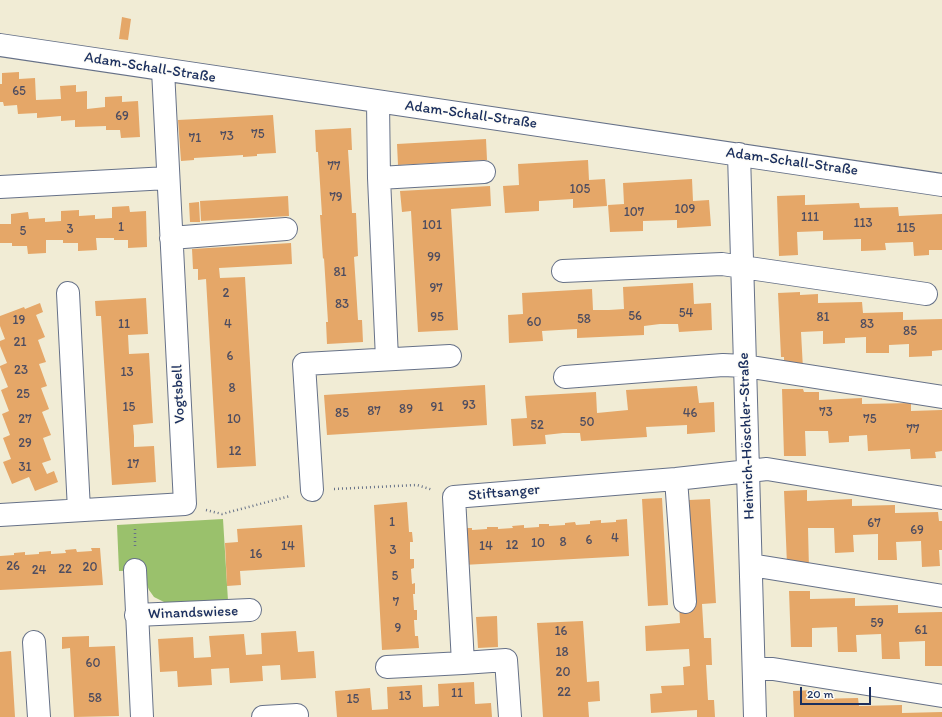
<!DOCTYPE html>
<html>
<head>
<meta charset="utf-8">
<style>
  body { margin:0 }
  #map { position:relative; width:942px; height:717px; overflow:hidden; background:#f1ecd5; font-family:Itim,sans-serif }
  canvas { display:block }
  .scale { position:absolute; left:800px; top:687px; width:71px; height:18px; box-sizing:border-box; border:2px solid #1b2f5e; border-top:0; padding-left:5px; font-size:12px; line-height:14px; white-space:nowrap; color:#1b2f5e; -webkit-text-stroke:3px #fdfcf7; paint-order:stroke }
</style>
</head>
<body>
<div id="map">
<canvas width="942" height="717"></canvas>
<div class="scale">20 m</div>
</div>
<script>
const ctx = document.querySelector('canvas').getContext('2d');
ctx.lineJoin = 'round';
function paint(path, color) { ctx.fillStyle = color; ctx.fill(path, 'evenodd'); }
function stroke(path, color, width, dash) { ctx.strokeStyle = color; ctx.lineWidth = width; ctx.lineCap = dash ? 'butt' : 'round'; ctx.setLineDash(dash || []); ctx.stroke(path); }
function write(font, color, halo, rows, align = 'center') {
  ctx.font = font + ' Itim,sans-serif'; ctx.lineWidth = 3; ctx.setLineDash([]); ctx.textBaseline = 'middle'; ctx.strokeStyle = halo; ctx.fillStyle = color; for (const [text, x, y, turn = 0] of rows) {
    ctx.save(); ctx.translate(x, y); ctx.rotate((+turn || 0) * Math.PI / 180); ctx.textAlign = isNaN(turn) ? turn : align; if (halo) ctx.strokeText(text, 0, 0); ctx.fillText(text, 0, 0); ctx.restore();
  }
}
paint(new Path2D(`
  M 223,519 L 228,601 L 168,604 L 154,597 L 149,590 L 145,580 L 145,570 L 119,571 L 117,525 Z`), '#9ac16c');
paint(new Path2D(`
  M 122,17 L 131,19 L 128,40 L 119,39 Z
  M 19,72 L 19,79 L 35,78 L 36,100 L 61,99 L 60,86 L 76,85 L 76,92 L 87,91 L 87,109 L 105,107 L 105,97 L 122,96 L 122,102 L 138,101 L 140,137 L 121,138 L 120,130 L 106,130 L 106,126 L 75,127 L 75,120 L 61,121 L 61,116 L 37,118 L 37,113 L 18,114 L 17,105 L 4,106 L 3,102 L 0,102 L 0,84 L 2,84 L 2,73 Z
  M 273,115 L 276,153 L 257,154 L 257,156 L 243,157 L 243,155 L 194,158 L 194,160 L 181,161 L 178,120 Z
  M 351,128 L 352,150 L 348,150 L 350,181 L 352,213 L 356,213 L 358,256 L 354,257 L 356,288 L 358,320 L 362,320 L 363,342 L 327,344 L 326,322 L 328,322 L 324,258 L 323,259 L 320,215 L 322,215 L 318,152 L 316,152 L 315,130 Z
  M 486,139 L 487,160 L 398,165 L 397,144 Z
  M 588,160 L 589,180 L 605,179 L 607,206 L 573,208 L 573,199 L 539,201 L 539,211 L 505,213 L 503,186 L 519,185 L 518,164 Z
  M 692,179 L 693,201 L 709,200 L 711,226 L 677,228 L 677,220 L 643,221 L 643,231 L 610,232 L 608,205 L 624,204 L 623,183 Z
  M 490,186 L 491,206 L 451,209 L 458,330 L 418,332 L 411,211 L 402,212 L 400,191 Z
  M 805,195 L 805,205 L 859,203 L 860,208 L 898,207 L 899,216 L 942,214 L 942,250 L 929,250 L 929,255 L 914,256 L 913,242 L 885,243 L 886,250 L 861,251 L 861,239 L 823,240 L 823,231 L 797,232 L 798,255 L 779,256 L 777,196 Z
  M 288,196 L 289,216 L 201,221 L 200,201 Z
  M 199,202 L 200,222 L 190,222 L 189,203 Z
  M 129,206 L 130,212 L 146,211 L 147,247 L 128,248 L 128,240 L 114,240 L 114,238 L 96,238 L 97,250 L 78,251 L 78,243 L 63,243 L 63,240 L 46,240 L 46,253 L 28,254 L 27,246 L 12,246 L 12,243 L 0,243 L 0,224 L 11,224 L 11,214 L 28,212 L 29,219 L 45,218 L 45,222 L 61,221 L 61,211 L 79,210 L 79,216 L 95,215 L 95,219 L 112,218 L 112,207 Z
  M 291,243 L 292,264 L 219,268 L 220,278 L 245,277 L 256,466 L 217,468 L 206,279 L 198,280 L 198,269 L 193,269 L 192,249 Z
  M 693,283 L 694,304 L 711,303 L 712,330 L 679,332 L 678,324 L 660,324 L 644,326 L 644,335 L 577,338 L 577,329 L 559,330 L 542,331 L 543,341 L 509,343 L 508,315 L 523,314 L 522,293 L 592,289 L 593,310 L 609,310 L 624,309 L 623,287 Z
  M 800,292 L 800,295 L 818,294 L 818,303 L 862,302 L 863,313 L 903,312 L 903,320 L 942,319 L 942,350 L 932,351 L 932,356 L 909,357 L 909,344 L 889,345 L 889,353 L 866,353 L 866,337 L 845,338 L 845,343 L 823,344 L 823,331 L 801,332 L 803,369 L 784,367 L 784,357 L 781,357 L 778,293 Z
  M 146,298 L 148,334 L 128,335 L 129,354 L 149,353 L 153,423 L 133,425 L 134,436 L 134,447 L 154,446 L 156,482 L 112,485 L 101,316 L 96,316 L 95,301 Z
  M 40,303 L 43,312 L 36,315 L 45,337 L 38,340 L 46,362 L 39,364 L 47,386 L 41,388 L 49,409 L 42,412 L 51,435 L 43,438 L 51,460 L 42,463 L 47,474 L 54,471 L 58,482 L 35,491 L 29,477 L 12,484 L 3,462 L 11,459 L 3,438 L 10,435 L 2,414 L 9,411 L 1,390 L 8,387 L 0,367 L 0,366 L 7,363 L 0,346 L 0,341 L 5,339 L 0,326 L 0,316 L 24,307 L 25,309 Z
  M 485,385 L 487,425 L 327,435 L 324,395 Z
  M 697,386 L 699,403 L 714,402 L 715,432 L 687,434 L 687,425 L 646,427 L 647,437 L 581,441 L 580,433 L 563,433 L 545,435 L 546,444 L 513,446 L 511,419 L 527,418 L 525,396 L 596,392 L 597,413 L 628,410 L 626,390 Z
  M 782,389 L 803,389 L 804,392 L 819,392 L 819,400 L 862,398 L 862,404 L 911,403 L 911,411 L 942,410 L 942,451 L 935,452 L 936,458 L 911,459 L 910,449 L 868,451 L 867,435 L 849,436 L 849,442 L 829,443 L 828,431 L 805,431 L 806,456 L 784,456 Z
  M 807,490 L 807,501 L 852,499 L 852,506 L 895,505 L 895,513 L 938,512 L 939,521 L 942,521 L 942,550 L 939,550 L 940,566 L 922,567 L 921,541 L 896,542 L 897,560 L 878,560 L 878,534 L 853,535 L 854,552 L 835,553 L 834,528 L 808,528 L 809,569 L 787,565 L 784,491 Z
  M 662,498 L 668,605 L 648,606 L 642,499 Z
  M 710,499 L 716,603 L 702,604 L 704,638 L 711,638 L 712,665 L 706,665 L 708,700 L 714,700 L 715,717 L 697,717 L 697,710 L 651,713 L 650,694 L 662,693 L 661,686 L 684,685 L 683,667 L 690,666 L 689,649 L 646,651 L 645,626 L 680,623 L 679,605 L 695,604 L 689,500 Z
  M 407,502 L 409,532 L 412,532 L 413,542 L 410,542 L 410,559 L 414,559 L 414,568 L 411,569 L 412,584 L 415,583 L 415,594 L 413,594 L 414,610 L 417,610 L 417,620 L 414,620 L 415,636 L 418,636 L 419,648 L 382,650 L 374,505 Z
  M 627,519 L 629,556 L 463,565 L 462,528 L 472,528 L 472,530 L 487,529 L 487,527 L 498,527 L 498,529 L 513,528 L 512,526 L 524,525 L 524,528 L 539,527 L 539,524 L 549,524 L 549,526 L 565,525 L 565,523 L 575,522 L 576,525 L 590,524 L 590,521 L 601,520 L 601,523 L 616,522 L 616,520 Z
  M 302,525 L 305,567 L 240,571 L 241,585 L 227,586 L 225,543 L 238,542 L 237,529 Z
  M 91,548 L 100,548 L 103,585 L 0,590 L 0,556 L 14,555 L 14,553 L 25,552 L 25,555 L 39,554 L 39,552 L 51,551 L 51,554 L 66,553 L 65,550 L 76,549 L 77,552 L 92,551 Z
  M 789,591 L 810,591 L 810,599 L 855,598 L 855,606 L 898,605 L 898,613 L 942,612 L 942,666 L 925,666 L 925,641 L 899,642 L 900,659 L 882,659 L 881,634 L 856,635 L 857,652 L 838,652 L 837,627 L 812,628 L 812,647 L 791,647 Z
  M 497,616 L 498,647 L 478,648 L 476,617 Z
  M 583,621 L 587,682 L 599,681 L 600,701 L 588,702 L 589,717 L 543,717 L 537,623 Z
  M 296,631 L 298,652 L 314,651 L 316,678 L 281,680 L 280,665 L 262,666 L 263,681 L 230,683 L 229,668 L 211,669 L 212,685 L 178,687 L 177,671 L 160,672 L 158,639 L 193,637 L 194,658 L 211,657 L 209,636 L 244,634 L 246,655 L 262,654 L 261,633 Z
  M 89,636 L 89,647 L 115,646 L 119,716 L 74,717 L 70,648 L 62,649 L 62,637 Z
  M 11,651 L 15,717 L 0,717 L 0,652 Z
  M 474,682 L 475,704 L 491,703 L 492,717 L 337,717 L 335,691 L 370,688 L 372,710 L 388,709 L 387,687 L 422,685 L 423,707 L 439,706 L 438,684 Z
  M 814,690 L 814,699 L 858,698 L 859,706 L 902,705 L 902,713 L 942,712 L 942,717 L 794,717 L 793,691 Z`), '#e5a768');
const minor = new Path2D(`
  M 0,45 L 942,185
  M 378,102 L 379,178 L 387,359
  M 739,154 L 755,717
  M 379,178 L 484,172
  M 0,187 L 168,178
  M 171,238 L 286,229
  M 563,271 L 722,264 L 926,294
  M 68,293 L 79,510
  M 565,377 L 723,365 L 745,366 L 942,397
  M 676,479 L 685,602
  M 312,490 L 304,364 L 450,356
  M 0,515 L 185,504 L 163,70
  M 751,565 L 942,596
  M 135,570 L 142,717
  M 136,615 L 250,610
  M 34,642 L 39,717
  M 387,667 L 463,663
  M 754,669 L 773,669 L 942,696
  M 263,717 L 297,715
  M 510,717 L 506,660 L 463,663 L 454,497 L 676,479 L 767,469 L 942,498`);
stroke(minor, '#667188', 24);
stroke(new Path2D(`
  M 334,489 L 417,485 L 433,490
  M 206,510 L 222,514 L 290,496
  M 135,529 L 135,548`), '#667188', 2.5, [1, 3]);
stroke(minor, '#fff', 22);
write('13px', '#4e4d60', null, [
  ["65",19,92],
  ["69",122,117],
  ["75",258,135],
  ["73",227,137],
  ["71",195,139],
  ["77",334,167],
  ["105",580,190],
  ["79",336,198],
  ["109",685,210],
  ["107",634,213],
  ["111",810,218],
  ["113",863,224],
  ["101",432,226],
  ["1",121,228],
  ["115",906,229],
  ["3",70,230],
  ["5",23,232],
  ["99",434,258],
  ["81",340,273],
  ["97",436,289],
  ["2",226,294],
  ["83",342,305],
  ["54",686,314],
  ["56",635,317],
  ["95",437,318],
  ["81",823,318],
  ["58",584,320],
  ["19",19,321],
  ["60",534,323],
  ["11",124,325],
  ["4",228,325],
  ["83",867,325],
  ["85",910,332],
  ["21",20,343],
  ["6",230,357],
  ["23",21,371],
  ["13",127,373],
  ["8",232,389],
  ["25",23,395],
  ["93",469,406],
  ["15",129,408],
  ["91",437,408],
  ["89",406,410],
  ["87",374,412],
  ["73",826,413],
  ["85",342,414],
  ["46",690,414],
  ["27",25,420],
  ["10",234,420],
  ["75",870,420],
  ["50",587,423],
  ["52",537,426],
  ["77",913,430],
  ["29",25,444],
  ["12",235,452],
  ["17",133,465],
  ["31",25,468],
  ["1",392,523],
  ["67",874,524],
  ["69",917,531],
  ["4",615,539],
  ["6",589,541],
  ["8",563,543],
  ["10",538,544],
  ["12",512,546],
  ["14",288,547],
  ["14",486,547],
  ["3",393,551],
  ["16",256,555],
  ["26",13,567],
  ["20",90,568],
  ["22",65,570],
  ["24",39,571],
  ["5",395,577],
  ["7",396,603],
  ["59",877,624],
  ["9",398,629],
  ["61",921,631],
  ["16",561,632],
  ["18",562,653],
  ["60",93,664],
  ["20",563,673],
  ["22",564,693],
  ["11",457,694],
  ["13",405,697],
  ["58",95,699],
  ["15",353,700]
]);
write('15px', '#1b2f5e', '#fdfcf7', [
  ["Adam-Schall-Straße",150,68,9],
  ["Adam-Schall-Straße",471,115,8],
  ["Adam-Schall-Straße",792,162,8],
  ["Vogtsbell",179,394,-93],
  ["Heinrich-Höschler-Straße",747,436,-92],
  ["Stiftsanger",504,493,-5],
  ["Winandswiese",193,613,-2]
]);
</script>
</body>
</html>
